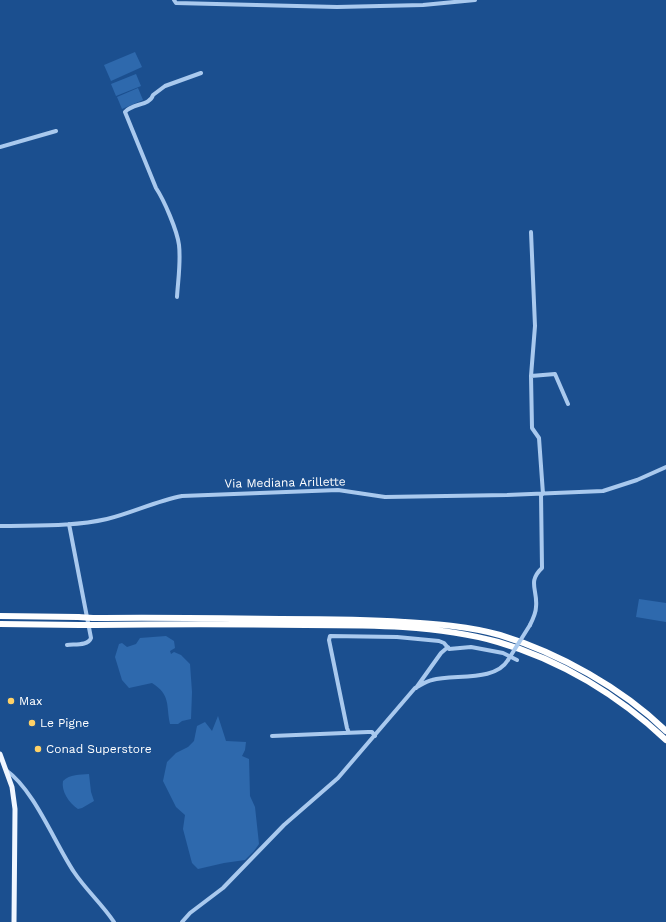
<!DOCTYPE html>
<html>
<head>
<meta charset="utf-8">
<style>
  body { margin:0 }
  canvas { display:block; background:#1b4f8f }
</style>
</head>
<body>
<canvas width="666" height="922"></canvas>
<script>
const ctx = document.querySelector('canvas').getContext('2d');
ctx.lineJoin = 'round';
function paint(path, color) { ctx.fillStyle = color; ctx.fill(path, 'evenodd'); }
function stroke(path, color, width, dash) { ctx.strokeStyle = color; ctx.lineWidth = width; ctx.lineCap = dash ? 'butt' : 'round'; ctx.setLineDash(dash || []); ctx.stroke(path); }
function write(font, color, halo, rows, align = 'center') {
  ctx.font = font + ' "Work Sans",sans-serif'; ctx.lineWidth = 3; ctx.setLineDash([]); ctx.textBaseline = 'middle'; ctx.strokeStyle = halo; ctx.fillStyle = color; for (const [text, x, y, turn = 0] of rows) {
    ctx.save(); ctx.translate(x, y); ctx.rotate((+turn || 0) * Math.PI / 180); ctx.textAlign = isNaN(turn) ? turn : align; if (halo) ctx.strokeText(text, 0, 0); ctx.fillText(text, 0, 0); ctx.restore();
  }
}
paint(new Path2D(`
  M 135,52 L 142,67 L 111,81 L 104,65 Z
  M 136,74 L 141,86 L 116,96 L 111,84 Z
  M 138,88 L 143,100 L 122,109 L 117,97 Z
  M 639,599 L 666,603 L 666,622 L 636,617 Z
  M 166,636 L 174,641 L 175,648 L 170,651 L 171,654 L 174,652 L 181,655 L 190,664 L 192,692 L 191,719 L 182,721 L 178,724 L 170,724 C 166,705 171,695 152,683 L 129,688 L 122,680 L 115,657 L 119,644 L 122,643 L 127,647 L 136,644 L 140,638 Z
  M 218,716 L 226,741 L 246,742 L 245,750 L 242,756 L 249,759 L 250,796 L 255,807 L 259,844 L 254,851 L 245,860 L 224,863 L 198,869 L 192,863 L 183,829 L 185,815 L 176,807 L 163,781 L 167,762 L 176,753 L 188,747 L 194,741 L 197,726 L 205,722 L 212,731 Z
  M 89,774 L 91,792 L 94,801 L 82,808 L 78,809 C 69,803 61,791 63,781 C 70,774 80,775 89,774 Z`), '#2e69ad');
stroke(new Path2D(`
  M 174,0 L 176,3 L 337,7 L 423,5 L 475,0
  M 0,147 L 56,131
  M 177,297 C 178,280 181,262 179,245 C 177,230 164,200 156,188 L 125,112 C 132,103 150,106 153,95 L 165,86 L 201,73
  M 531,376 L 535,326 L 531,232
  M 543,494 L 539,438 L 532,428 L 531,376 L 555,374 L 568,404
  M 0,526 C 35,525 72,527 107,519 C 132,513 156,501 182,496 L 338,490 L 385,497 L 507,495 L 603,491 L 637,480 L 666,467
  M 530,625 C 533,619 536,613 536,607 C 538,590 527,582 542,568 L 541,494
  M 67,645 C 75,644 88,646 91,638 L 69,524
  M 416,688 L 441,653 L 448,647
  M 349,733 L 347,728 L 329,640 L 330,636 L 397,637 L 439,641 L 444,643 L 449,649 L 471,647 L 503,653 L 517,660
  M 272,736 L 368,732 L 372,732 L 375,736
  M 6,770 C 35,791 54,842 74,872 C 86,890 102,904 114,922
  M 182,922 L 190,913 L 223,888 L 284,825 L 338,778 L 415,688 C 421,685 427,681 432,680 C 455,674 495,682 508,660`), '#a9c9ee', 4);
stroke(new Path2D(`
  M 0,754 L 12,787 L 15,809 L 14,922`), '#f0f6ff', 5);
stroke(new Path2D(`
  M 0,616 L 78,617
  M 93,618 C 156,617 218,618 280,619 C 322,619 363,619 404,622 C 436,624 469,626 500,635 C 559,653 622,688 666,731
  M 0,624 L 80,625
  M 95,625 C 166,624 236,624 306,625 C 370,625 437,625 498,642 C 561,660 619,696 666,740`), '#fff', 6);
stroke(new Path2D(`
  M 508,660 L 530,625`), '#a9c9ee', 4);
stroke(new Path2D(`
  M 78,617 L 93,618
  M 80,625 L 95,625`), '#fff', 6);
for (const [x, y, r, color] of [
  [11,701,4,"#ffd166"],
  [32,723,4,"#ffd166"],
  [38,749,4,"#ffd166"]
]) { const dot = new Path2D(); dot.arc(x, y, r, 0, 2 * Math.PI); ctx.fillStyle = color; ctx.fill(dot); stroke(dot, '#1b4f8f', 1.5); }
write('12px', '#fff', '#1b4f8f', [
  ["Via Mediana Arillette",285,483,-1]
]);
write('12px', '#fff', '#1b4f8f', [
  ["Max",19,701],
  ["Le Pigne",40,723],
  ["Conad Superstore",46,749]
], 'left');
</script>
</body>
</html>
